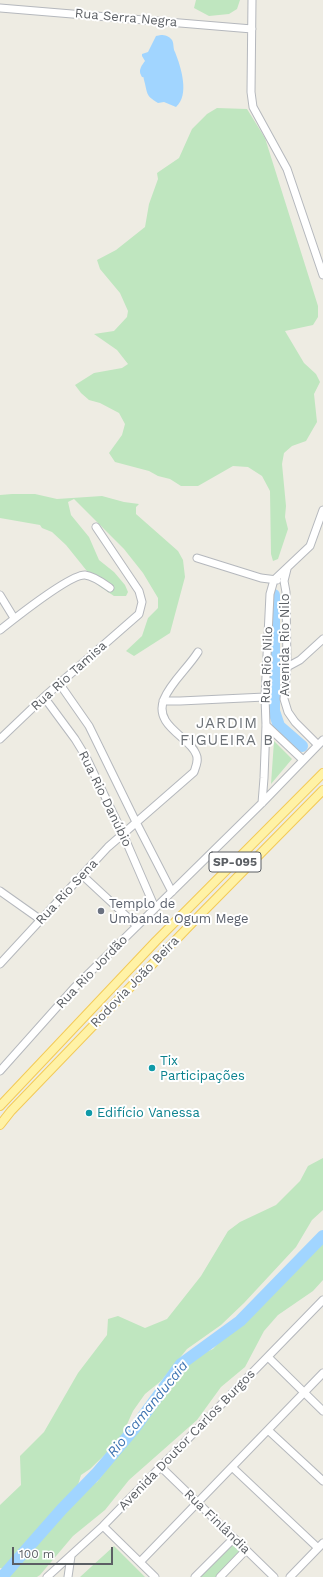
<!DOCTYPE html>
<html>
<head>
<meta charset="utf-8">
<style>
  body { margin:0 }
  #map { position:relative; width:323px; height:1577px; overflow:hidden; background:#eeece3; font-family:"Work Sans",sans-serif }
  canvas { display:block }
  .scale { position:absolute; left:12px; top:1547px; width:101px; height:18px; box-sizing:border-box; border:2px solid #5b5f64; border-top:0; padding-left:5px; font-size:12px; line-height:14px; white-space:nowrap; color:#5b5f64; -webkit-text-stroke:3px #fff; paint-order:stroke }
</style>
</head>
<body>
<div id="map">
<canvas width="323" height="1577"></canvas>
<div class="scale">100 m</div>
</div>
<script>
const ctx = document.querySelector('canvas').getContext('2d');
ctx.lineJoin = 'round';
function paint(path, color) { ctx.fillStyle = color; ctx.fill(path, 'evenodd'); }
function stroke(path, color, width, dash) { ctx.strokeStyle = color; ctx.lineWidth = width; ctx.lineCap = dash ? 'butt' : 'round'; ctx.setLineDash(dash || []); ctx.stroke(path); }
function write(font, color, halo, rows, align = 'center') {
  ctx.font = font + ' "Work Sans",sans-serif'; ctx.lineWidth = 4; ctx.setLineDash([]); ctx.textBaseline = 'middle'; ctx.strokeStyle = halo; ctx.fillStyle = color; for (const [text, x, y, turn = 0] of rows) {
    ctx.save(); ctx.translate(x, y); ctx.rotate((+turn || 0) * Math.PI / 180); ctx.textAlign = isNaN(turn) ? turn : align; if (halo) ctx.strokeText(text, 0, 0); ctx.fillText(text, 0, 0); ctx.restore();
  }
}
paint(new Path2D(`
  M 196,0 L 240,0 L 237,9 L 229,14 L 209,16 L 194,8 Z
  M 217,108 L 247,109 L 265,138 L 318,306 L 318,317 L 313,325 L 285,331 L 304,363 L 316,374 L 320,382 L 314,394 L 317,422 L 306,441 L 292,446 L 284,453 L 282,464 L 286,506 L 285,517 L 288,529 L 278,559 L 273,561 L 271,554 L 270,491 L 262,476 L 248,467 L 233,466 L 198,486 L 181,486 L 170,479 L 158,476 L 149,471 L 115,462 L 109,453 L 122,435 L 125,424 L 119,413 L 100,403 L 89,400 L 81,393 L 75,385 L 94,373 L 122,368 L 128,364 L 117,350 L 94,334 L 114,331 L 127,317 L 128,311 L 120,293 L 100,269 L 97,260 L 116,250 L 145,227 L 149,204 L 158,179 L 157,173 L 179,158 L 192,129 L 207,114 Z
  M 12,494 L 35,494 L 57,499 L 102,496 L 124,502 L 139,504 L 136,507 L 136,514 L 178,551 L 183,560 L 185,577 L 170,633 L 134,656 L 126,651 L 142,636 L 148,618 L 158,608 L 158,598 L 143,573 L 124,549 L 74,499 L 68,502 L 71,515 L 89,537 L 99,560 L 114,572 L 125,585 L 128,592 L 126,596 L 114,596 L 99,586 L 66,545 L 52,532 L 42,528 L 40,525 L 0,518 L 0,495 Z
  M 274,741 L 292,759 L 271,784 Z
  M 323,1158 L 323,1210 L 312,1220 L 296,1247 L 244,1303 L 221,1325 L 187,1349 L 161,1381 L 145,1394 L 133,1411 L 120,1440 L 90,1469 L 81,1475 L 78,1485 L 88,1487 L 97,1482 L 161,1398 L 171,1379 L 178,1372 L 186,1365 L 204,1353 L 213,1349 L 228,1332 L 316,1250 L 323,1240 L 323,1280 L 313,1291 L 278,1315 L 264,1331 L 245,1367 L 221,1387 L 197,1420 L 129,1480 L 105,1510 L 73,1536 L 40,1575 L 37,1577 L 4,1577 L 6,1569 L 0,1568 L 0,1505 L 21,1485 L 20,1456 L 44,1432 L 78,1373 L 107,1335 L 108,1319 L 118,1316 L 145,1328 L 167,1319 L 201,1276 L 228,1231 L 240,1222 L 276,1205 L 300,1181 L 308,1166 Z
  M 233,1541 L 243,1550 L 216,1577 L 199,1577 Z
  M 114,1546 L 145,1577 L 80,1577 Z`), '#bfe6bf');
paint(new Path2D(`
  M 161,35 C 165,35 169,36 172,40 C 174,43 173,49 175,52 C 181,67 190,95 176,107 L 164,102 L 158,103 C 145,95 148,94 144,80 C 143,74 143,80 141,75 C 138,70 142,65 145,61 L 142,56 L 142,54 L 148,52 L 156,36 Z`), '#a1d5ff');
stroke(new Path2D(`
  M 274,595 L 274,711 L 279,726 L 302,746
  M 2,1577 L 62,1509 L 96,1474 L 134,1429 L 181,1364 L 240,1321 L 323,1236`), '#a1d5ff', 12);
const minor = new Path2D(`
  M 252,0 L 251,92 L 253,107 L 287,169 L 323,275
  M 0,8 L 252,29
  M 197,558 L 261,578 L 277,580
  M 287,569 L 284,581 L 286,592 L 287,667 L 284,699 L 288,712 L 295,722 L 318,745
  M 0,595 L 14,618
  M 0,630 C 14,619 70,574 85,575 C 94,576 103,583 110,588
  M 287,667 L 300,660 L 323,639
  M 59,683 L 89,726 L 137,824 L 172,892
  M 44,697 L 75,739 L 86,757 L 123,834 L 155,908
  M 163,701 L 180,701 L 265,697
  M 266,725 L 303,760
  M 0,739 L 44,697 L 139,614 L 142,602 L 139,591 L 96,527
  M 262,803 L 264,778 L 266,725 L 265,697 L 270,594 L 274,580 L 310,546 L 323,510
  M 82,875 L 137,926
  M 0,891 L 41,920
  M 0,964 L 108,847 L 194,772 C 196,766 199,760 196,754 C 190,737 153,726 164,699 C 171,682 188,668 198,652
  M 0,1071 L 74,988 L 262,803 L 323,740
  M 268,1357 L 323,1411
  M 268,1430 L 323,1481
  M 161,1467 L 274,1577
  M 232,1467 L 318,1548
  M 103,1526 L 155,1577
  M 140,1562 L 323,1373
  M 47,1577 L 103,1526 L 323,1300
  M 68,1577 L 71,1556
  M 195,1577 L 234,1538
  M 220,1577 L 246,1550
  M 290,1577 L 323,1543`);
const major = new Path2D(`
  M 0,1106 L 156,941 L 323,773
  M 0,1125 L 11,1111 L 194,921 L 323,790`);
stroke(minor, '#b5b8bd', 9);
stroke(major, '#f3ca57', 10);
stroke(minor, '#fff', 7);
stroke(major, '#fff2a6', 8);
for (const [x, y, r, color] of [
  [101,911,4,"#6b7280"],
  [152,1068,4,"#0f9aa8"],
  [89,1113,4,"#0f9aa8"]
]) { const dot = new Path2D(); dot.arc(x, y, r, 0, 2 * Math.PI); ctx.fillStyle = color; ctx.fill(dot); stroke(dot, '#fff', 1.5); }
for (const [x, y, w] of [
  [235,862,52]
]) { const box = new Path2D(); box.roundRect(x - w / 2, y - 10, w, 20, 3); ctx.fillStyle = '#fff'; ctx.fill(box); stroke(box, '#5b5f64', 1); }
write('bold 12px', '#5b5f64', null, [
  ["SP-095",235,862]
]);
write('13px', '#5b5f64', '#fff', [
  ["Rua Serra Negra",126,18,5],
  ["Avenida Rio Nilo",285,645,-90],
  ["Rua Rio Nilo",267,665,-88],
  ["Rua Rio Tamisa",69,676,-42],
  ["Rua Rio Danúbio",105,799,64],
  ["Rua Rio Sena",67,892,-47],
  ["Rua Rio Jordão",92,972,-46],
  ["Rodovia João Beira",135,982,-46],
  ["Avenida Doutor Carlos Burgos",187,1440,-46],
  ["Rua Finlândia",217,1522,44]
]);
write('13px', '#5b616d', '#fff', [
  ["Templo de",109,904],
  ["Umbanda Ogum Mege",109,919]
], 'left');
write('13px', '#0d838f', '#fff', [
  ["Tix",160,1061],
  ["Participações",160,1076],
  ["Edifício Vanessa",97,1113]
], 'left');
write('italic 14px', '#3e74b2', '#fff', [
  ["Rio Camanducaia",148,1409,-51]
]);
ctx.letterSpacing = '1px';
write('15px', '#6c7176', '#fff', [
  ["JARDIM",227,724],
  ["FIGUEIRA B",227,741]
]);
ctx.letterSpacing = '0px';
</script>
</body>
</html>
